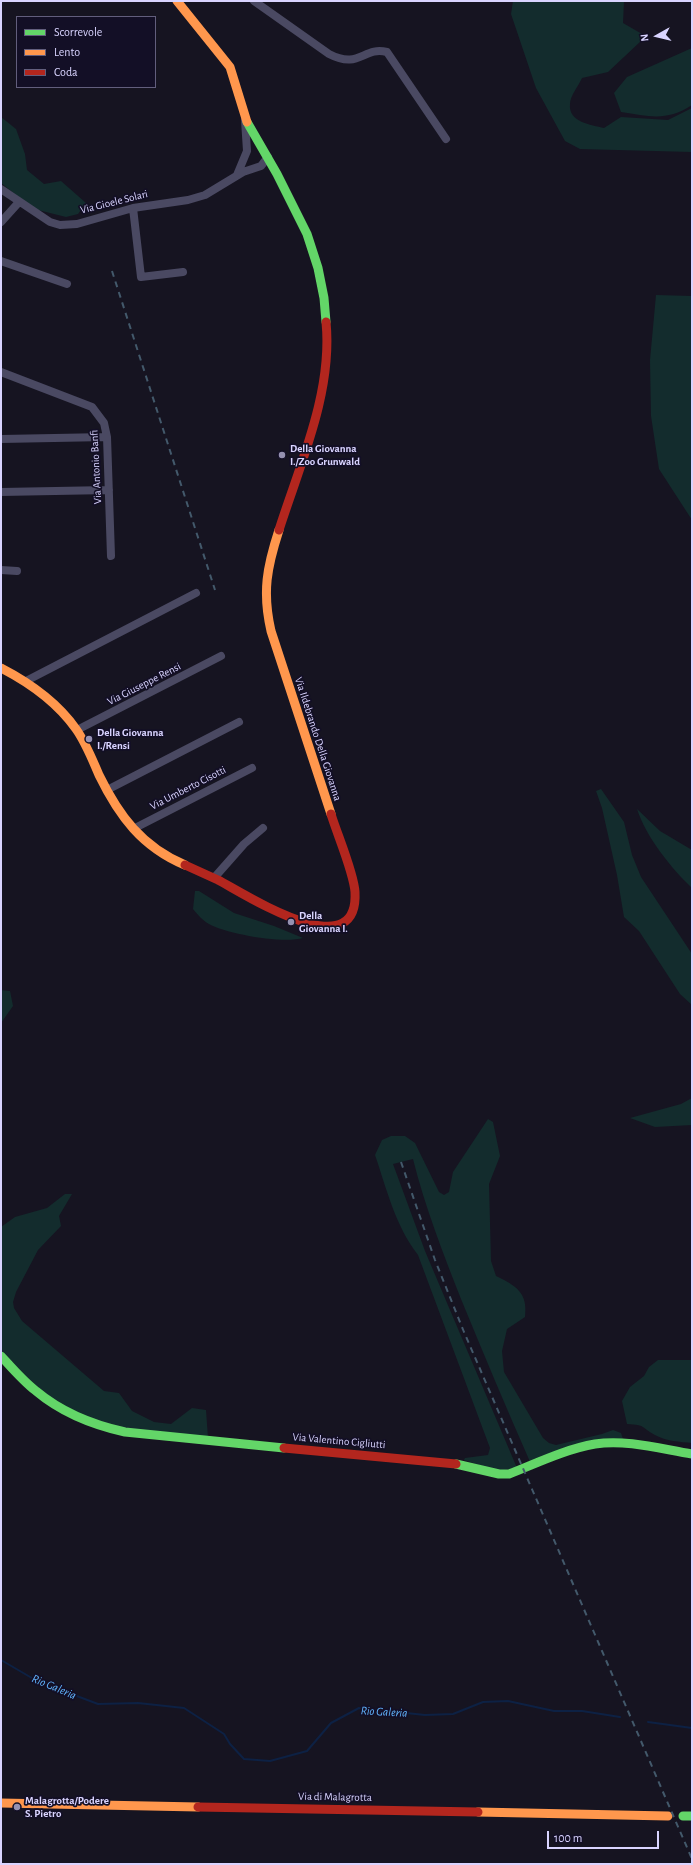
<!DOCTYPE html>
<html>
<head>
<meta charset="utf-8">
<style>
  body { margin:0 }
  #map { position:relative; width:693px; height:1865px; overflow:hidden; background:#161421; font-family:"Alegreya Sans",sans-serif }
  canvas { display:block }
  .frame { position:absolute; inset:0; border:2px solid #d9d4ff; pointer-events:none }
  .legend { position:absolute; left:16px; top:16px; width:140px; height:72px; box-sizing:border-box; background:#130f26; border:1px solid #625e7d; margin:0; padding:5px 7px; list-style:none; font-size:12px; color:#d9d4ff }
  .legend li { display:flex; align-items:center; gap:8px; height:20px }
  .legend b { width:20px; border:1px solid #625e7d }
  .north { position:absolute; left:637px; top:16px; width:40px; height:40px; -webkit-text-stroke:3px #130f26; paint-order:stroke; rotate:262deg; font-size:11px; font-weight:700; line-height:16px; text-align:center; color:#d9d4ff }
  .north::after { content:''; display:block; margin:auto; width:14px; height:18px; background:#d9d4ff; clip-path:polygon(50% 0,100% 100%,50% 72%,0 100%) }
  .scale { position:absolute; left:547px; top:1831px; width:112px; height:18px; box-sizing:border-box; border:2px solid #d9d4ff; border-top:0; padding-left:5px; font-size:12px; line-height:14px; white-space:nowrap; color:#d9d4ff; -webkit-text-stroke:3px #130f26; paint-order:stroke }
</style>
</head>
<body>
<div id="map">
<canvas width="693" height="1865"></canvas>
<div class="frame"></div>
<ul class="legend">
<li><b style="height:5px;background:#63d668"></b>Scorrevole</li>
<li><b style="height:5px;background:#ff974d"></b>Lento</li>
<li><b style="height:5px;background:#b3261e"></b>Coda</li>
</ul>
<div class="north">N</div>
<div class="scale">100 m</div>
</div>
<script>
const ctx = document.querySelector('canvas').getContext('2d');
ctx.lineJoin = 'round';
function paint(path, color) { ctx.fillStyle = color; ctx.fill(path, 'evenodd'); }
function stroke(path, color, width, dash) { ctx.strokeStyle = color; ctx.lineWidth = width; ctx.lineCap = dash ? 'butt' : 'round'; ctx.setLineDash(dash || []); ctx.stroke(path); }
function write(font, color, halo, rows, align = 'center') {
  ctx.font = font + ' "Alegreya Sans",sans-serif'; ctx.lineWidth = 3.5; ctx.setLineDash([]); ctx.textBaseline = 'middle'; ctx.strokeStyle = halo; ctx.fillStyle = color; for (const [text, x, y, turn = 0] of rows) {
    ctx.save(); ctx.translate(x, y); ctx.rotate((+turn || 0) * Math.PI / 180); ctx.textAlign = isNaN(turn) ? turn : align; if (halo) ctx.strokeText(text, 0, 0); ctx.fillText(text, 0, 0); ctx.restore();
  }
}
paint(new Path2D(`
  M 513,1 L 624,1 L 623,23 L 642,34 L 641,41 L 608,72 L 582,78 C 579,85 570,96 570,104 C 568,122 591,125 604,128 L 621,117 L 668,120 L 692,108 L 692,152 L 580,149 L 565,141 L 536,88 L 511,14 Z
  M 692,48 L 692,105 C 666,122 649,116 621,112 L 614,93 L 627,77 Z
  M 1,117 L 16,129 L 25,154 L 27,170 L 44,184 L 61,181 L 86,203 L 78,214 L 66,217 L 34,209 L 1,183 Z
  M 656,295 L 692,296 L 692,520 L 659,469 L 651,416 L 650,360 Z
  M 601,789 L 624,822 L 632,855 L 641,877 L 692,954 L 692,1005 L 680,994 L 639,931 L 624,917 L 617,875 L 602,808 L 596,791 Z
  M 637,809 L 660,831 L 692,850 L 692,888 C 671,868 646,837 637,809 Z
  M 195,891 L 199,891 L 234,913 L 274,926 L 303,938 C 283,944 227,934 209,924 C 202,920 198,915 193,909 Z
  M 1,990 L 10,991 L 13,1006 L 1,1023 Z
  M 692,1098 L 692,1125 L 655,1127 L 630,1118 L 681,1104 Z
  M 488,1119 L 493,1122 L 500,1156 L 489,1184 L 491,1261 L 496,1276 C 516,1286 528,1292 525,1317 L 507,1329 L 502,1351 L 504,1372 L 543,1438 L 549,1443 L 556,1445 L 602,1434 L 613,1430 L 621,1433 L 623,1439 L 531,1464 C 507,1410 484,1355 461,1299 C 443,1253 425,1207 413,1159 L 393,1164 L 425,1251 L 517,1468 L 497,1471 L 464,1460 L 465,1458 L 488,1455 L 490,1448 L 418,1255 C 395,1225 387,1190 375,1155 L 382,1140 L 391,1136 L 405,1136 L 415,1143 L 439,1192 L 444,1195 L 449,1192 L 453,1172 Z
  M 65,1194 L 72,1194 L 59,1216 L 61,1226 L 38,1250 L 16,1292 L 13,1302 L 14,1308 L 22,1321 L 104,1391 L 119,1393 L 132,1411 L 154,1422 L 171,1424 L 192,1408 L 206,1410 L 208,1438 C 157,1432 101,1431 57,1403 C 35,1389 17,1369 1,1350 L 1,1227 L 15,1217 L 47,1208 Z
  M 658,1360 L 692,1360 L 692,1443 C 680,1442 666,1441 655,1435 C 640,1427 647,1425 627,1424 L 622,1401 L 630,1387 L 644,1376 L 649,1367 Z`), '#132c2d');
stroke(new Path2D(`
  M 1,1660 L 37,1681 L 98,1704 L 138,1703 L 184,1708 L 224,1734 L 230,1744 L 244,1759 L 270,1761 L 307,1751 L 331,1723 L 359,1708 L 425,1715 L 453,1714 L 483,1702 L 508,1701 L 554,1711 L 582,1711 L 620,1717
  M 648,1722 L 692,1728`), '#0d2144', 2);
stroke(new Path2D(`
  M 254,1 L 329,54 C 360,70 363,46 387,52 L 446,139
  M 237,175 L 247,151 L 245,120
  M 1,189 L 50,222 L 60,225 L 77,224 L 133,208 L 188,200 L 205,195 L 243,172 L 261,166 L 268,157
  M 133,208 L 141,277 L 183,272
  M 1,222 L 19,202
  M 1,261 L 67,284
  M 1,372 L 92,407 L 104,423 L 107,437 L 111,556
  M 1,439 L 107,437
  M 1,492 L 109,490
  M 1,570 L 17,571
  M 26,681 L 196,593
  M 77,730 L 221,656
  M 107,790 L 239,722
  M 135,828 L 252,768
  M 214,878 L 244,844 L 263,828`), '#4a4962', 8);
stroke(new Path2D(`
  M 247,122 L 277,174 L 307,234 L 318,268 L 324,298 L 326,322
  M 1,1356 C 12,1368 23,1381 36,1391 C 61,1412 93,1425 125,1432 L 284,1448
  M 456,1464 L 499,1474 L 509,1474 C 537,1463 566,1449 595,1444 C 626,1439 661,1449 692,1454
  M 683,1816 L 692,1816`), '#63d668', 9);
stroke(new Path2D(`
  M 177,1 L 230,67 L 247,122
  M 279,530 C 267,567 262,592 271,631 L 331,814
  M 1,668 C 30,683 57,702 76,729 C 86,743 92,759 99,775 C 119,816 142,847 185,865
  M 1,1803 L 198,1807
  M 478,1812 L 668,1816`), '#ff974d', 9);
stroke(new Path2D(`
  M 279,530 C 300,464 333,392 326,322
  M 185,865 C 196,870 207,875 218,880 C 245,894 359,969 355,892 C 354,873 337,834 331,814
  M 284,1448 L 456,1464
  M 198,1807 L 478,1812`), '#b3261e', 9);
stroke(new Path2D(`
  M 112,271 L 215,590
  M 401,1162 L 435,1260 L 464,1332 L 692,1859`), '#43596b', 2, [6, 5]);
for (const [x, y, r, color] of [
  [282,455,4,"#9591b1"],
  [89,739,4,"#9591b1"],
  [291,922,4,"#9591b1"],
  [17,1807,4,"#9591b1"]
]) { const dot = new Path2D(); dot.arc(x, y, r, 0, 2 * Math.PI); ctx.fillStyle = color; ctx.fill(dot); stroke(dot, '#130f26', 1.5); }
write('11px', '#d9d4ff', '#130f26', [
  ["Via Gioele Solari",114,202,-14],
  ["Via Antonio Banfi",96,467,-93],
  ["Via Giuseppe Rensi",144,684,-27],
  ["Via Ildebrando Della Giovanna",318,739,72],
  ["Via Umberto Cisotti",188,788,-27],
  ["Via Valentino Cigliutti",339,1441,5],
  ["Via di Malagrotta",335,1797,1]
]);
write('bold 11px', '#d9d4ff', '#130f26', [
  ["Della Giovanna",290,449],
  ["I./Zoo Grunwald",290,462],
  ["Della Giovanna",97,733],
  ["I./Rensi",97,746],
  ["Della",299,916],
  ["Giovanna I.",299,929],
  ["Malagrotta/Podere",25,1801],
  ["S. Pietro",25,1814]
], 'left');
write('italic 12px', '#62b6ff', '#130f26', [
  ["Rio Galeria",54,1687,23],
  ["Rio Galeria",384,1712,3]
]);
</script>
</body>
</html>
